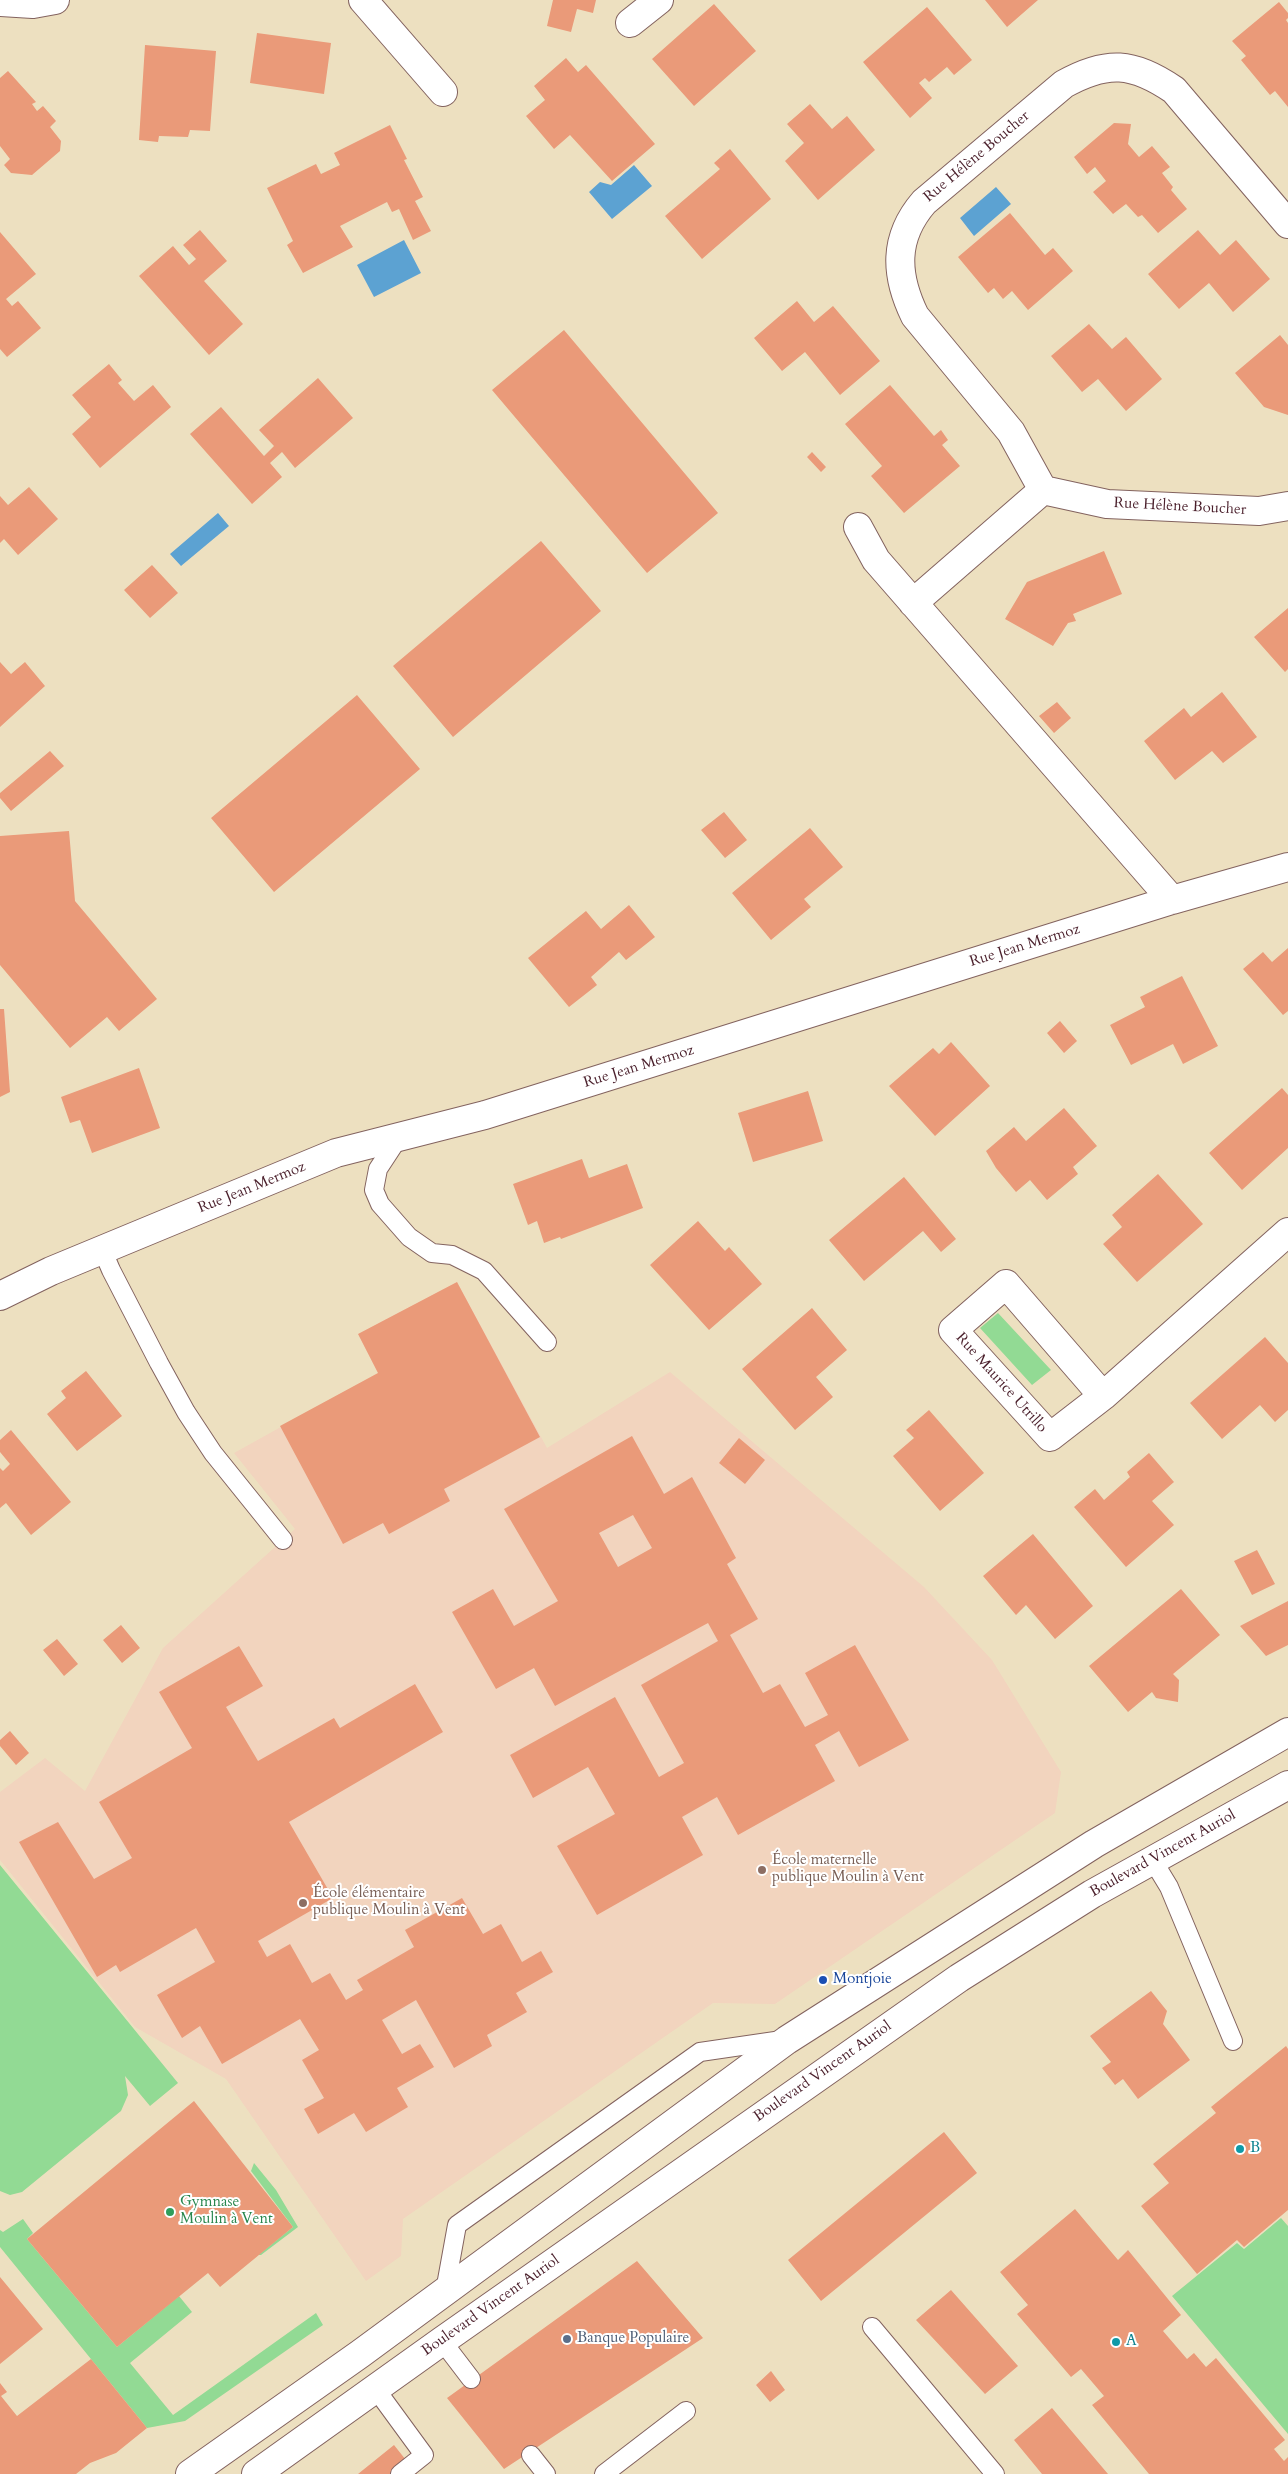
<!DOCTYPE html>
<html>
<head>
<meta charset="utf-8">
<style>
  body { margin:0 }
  canvas { display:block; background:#ede0c0 }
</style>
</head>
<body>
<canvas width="1288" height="2474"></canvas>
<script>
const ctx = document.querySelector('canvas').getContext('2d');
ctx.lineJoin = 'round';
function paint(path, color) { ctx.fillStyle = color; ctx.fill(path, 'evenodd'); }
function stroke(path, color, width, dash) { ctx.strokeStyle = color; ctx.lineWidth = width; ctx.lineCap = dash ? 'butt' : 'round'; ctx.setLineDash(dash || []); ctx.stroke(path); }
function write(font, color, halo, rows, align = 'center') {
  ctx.font = font + ' Cardo,serif'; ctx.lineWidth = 4; ctx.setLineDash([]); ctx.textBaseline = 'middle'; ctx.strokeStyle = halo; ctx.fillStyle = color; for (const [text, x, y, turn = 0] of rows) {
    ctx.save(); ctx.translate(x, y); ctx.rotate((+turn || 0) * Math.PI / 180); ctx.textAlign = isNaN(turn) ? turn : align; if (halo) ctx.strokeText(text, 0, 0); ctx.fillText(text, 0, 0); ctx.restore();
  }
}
paint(new Path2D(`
  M 457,1282 L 547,1448 L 670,1372 L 924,1587 L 992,1660 L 1061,1772 L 1055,1813 L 775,2004 L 713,2003 L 403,2219 L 401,2256 L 366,2281 L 226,2079 L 135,2027 L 0,1860 L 0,1792 L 45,1758 L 85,1791 L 163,1648 L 295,1529 L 234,1453 L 378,1373 L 358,1334 Z`), '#f2d4be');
paint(new Path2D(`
  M 998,1313 L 1051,1370 L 1032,1385 L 980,1328 Z
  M 0,1865 L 178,2083 L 150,2106 L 125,2076 L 128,2095 L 121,2111 L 22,2192 L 10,2195 L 0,2191 Z
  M 254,2163 L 276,2190 L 298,2227 L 261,2255 L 258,2255 L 293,2227 L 251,2171 Z
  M 1281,2218 L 1288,2226 L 1288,2434 L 1172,2296 L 1237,2243 L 1244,2249 Z
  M 23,2219 L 33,2233 L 27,2239 L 117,2347 L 179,2296 L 192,2312 L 130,2363 L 173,2415 L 316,2313 L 323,2325 L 185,2421 L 147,2428 L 0,2247 L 0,2230 L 3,2232 Z`), '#92da94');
paint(new Path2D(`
  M 634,165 L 652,186 L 612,219 L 589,192 L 600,182 L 611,185 Z
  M 996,187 L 1011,204 L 974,236 L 960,218 Z
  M 404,240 L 421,273 L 374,297 L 357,265 Z
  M 218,513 L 229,526 L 181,566 L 170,554 Z`), '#5ca2d2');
paint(new Path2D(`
  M 553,0 L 596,0 L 593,13 L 577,9 L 571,32 L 547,26 Z
  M 985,0 L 1038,0 L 1007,27 Z
  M 1279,2 L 1288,13 L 1288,18 L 1286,20 L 1288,23 L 1288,107 L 1275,91 L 1270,95 L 1241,60 L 1246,56 L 1232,41 Z
  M 714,4 L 756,51 L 694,106 L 652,59 Z
  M 927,7 L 972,60 L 954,75 L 947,67 L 929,82 L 925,78 L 919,83 L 932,98 L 910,118 L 863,62 Z
  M 257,33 L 331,43 L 324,94 L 250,83 Z
  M 145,45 L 216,51 L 210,131 L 190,130 L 188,137 L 159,136 L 158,142 L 139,140 Z
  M 566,58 L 578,72 L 586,65 L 655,144 L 612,181 L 570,135 L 554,149 L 526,116 L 545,100 L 534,86 Z
  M 8,71 L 36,102 L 32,104 L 37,111 L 43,106 L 56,121 L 50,127 L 61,141 L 60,151 L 32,175 L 11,173 L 4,165 L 10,159 L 0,146 L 0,78 Z
  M 810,104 L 832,129 L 847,116 L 875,150 L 818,200 L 785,161 L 804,143 L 787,124 Z
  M 1114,123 L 1131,124 L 1128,144 L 1139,157 L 1152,146 L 1170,167 L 1162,173 L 1173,187 L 1171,190 L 1187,209 L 1158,233 L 1142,215 L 1138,217 L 1126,204 L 1113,214 L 1093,192 L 1106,181 L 1095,167 L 1087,174 L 1074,157 Z
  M 390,125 L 407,159 L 404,160 L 423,197 L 415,201 L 431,231 L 413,240 L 399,209 L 392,212 L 387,202 L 340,226 L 353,247 L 303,273 L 287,245 L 293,241 L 267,188 L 316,164 L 321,174 L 340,165 L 334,153 Z
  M 730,149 L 771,199 L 702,259 L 665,216 L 720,169 L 714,163 Z
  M 1010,213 L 1045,255 L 1053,248 L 1073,271 L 1028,310 L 1012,291 L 1003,299 L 994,288 L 988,293 L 958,257 Z
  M 200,230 L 227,261 L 204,281 L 243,324 L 209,355 L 139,276 L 173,246 L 189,265 L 196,259 L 183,245 Z
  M 1198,230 L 1220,255 L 1236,240 L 1270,279 L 1233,312 L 1209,283 L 1179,309 L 1148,274 Z
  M 0,232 L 36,274 L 6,299 L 12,306 L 18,301 L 41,328 L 7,357 L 0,349 Z
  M 797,301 L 814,322 L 833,306 L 880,361 L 840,395 L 805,352 L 782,371 L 754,338 Z
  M 1089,324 L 1112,349 L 1126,337 L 1162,379 L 1126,411 L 1098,379 L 1082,392 L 1051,356 Z
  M 564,330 L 718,513 L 647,573 L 492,390 Z
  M 1280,335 L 1288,345 L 1288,415 L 1264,407 L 1235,373 Z
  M 109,364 L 122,380 L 118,383 L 134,401 L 153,385 L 171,407 L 100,468 L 72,434 L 91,417 L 72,395 Z
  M 318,378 L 353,418 L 295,468 L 282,452 L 270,463 L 282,477 L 252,504 L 190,434 L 221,407 L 264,456 L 274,446 L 259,430 Z
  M 890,385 L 934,436 L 941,430 L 948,440 L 942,445 L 960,466 L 904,513 L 871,476 L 882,466 L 845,424 Z
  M 812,452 L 826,467 L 821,472 L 807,457 Z
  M 29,487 L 58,519 L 18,555 L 4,539 L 0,543 L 0,496 L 8,505 Z
  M 541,541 L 601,611 L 453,737 L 393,666 Z
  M 1104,551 L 1122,594 L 1073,614 L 1076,621 L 1068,623 L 1053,646 L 1005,619 L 1027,582 Z
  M 152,565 L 178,593 L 150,618 L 124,590 Z
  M 1288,608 L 1288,669 L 1285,672 L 1254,637 Z
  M 0,662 L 11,674 L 25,662 L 45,686 L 0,727 Z
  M 1222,692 L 1257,737 L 1223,763 L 1212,751 L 1175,780 L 1144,741 L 1184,708 L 1191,717 Z
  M 357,695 L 420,769 L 274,892 L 211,818 Z
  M 1057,702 L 1071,718 L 1054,733 L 1039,716 Z
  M 50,751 L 64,766 L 11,811 L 0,798 L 0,793 Z
  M 724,812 L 747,840 L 725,858 L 701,830 Z
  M 810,828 L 843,867 L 804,899 L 811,907 L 771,940 L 732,893 Z
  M 69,831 L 75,901 L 157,999 L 119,1031 L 107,1017 L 70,1048 L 0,965 L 0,836 Z
  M 629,905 L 655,937 L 626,960 L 619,952 L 591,977 L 597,985 L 569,1007 L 528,958 L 586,911 L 601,929 Z
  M 1288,948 L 1288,1011 L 1283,1015 L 1243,969 L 1263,952 L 1272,962 Z
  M 1182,976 L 1218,1046 L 1183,1064 L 1173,1044 L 1131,1065 L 1110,1025 L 1145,1007 L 1140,997 Z
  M 0,1009 L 4,1009 L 10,1092 L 0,1097 Z
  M 1060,1021 L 1077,1041 L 1064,1053 L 1047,1033 Z
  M 951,1042 L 990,1086 L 935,1136 L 889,1086 L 933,1048 L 939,1054 Z
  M 139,1068 L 160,1128 L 92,1153 L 80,1120 L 70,1123 L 61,1097 Z
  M 1282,1088 L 1288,1095 L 1288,1148 L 1242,1190 L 1209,1153 Z
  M 808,1091 L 823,1141 L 753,1162 L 738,1113 Z
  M 1064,1108 L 1097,1146 L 1073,1167 L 1078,1174 L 1047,1200 L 1030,1180 L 1016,1192 L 996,1168 L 986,1151 L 1014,1127 L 1026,1141 Z
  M 582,1159 L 589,1178 L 627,1164 L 643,1208 L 561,1239 L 560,1237 L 544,1243 L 537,1221 L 528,1225 L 513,1184 Z
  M 1158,1174 L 1203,1224 L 1137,1282 L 1103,1244 L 1122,1227 L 1112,1215 Z
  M 904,1177 L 956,1239 L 941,1252 L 923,1231 L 864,1281 L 829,1240 Z
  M 698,1221 L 725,1251 L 729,1247 L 762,1284 L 709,1330 L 650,1265 Z
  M 457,1282 L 540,1437 L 444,1489 L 450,1501 L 389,1534 L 383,1523 L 343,1544 L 280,1426 L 378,1373 L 358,1334 Z
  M 812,1308 L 847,1350 L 816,1377 L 833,1397 L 795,1430 L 742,1369 Z
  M 1265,1337 L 1288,1363 L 1288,1410 L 1275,1422 L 1260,1405 L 1222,1439 L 1190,1403 Z
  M 86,1371 L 122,1416 L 77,1451 L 47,1414 L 66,1398 L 61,1391 Z
  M 929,1410 L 984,1473 L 940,1511 L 893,1456 L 914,1438 L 906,1430 Z
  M 11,1430 L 71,1502 L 31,1535 L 6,1503 L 0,1508 L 0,1468 L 3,1471 L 10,1464 L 0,1452 L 0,1440 Z
  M 632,1436 L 664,1494 L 692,1477 L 736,1558 L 727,1564 L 758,1619 L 730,1635 L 763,1693 L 780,1684 L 805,1727 L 828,1715 L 805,1673 L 855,1645 L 909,1740 L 859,1767 L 839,1731 L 815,1745 L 835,1781 L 738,1835 L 717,1797 L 682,1817 L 703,1855 L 597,1915 L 557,1846 L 615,1814 L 588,1767 L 533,1798 L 510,1755 L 615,1697 L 659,1777 L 684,1763 L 641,1685 L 718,1641 L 708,1623 L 555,1706 L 534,1668 L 496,1689 L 452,1612 L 493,1589 L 514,1626 L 558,1601 L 504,1509 ZM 633,1515 L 652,1548 L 618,1567 L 599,1533 Z
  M 739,1438 L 765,1460 L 745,1484 L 719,1463 Z
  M 1149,1453 L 1174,1482 L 1152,1501 L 1174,1525 L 1126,1567 L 1074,1507 L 1095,1489 L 1104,1500 L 1130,1477 L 1127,1472 Z
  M 1033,1534 L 1093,1606 L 1055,1639 L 1026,1605 L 1016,1615 L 983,1576 Z
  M 1257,1550 L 1275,1584 L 1252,1595 L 1234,1561 Z
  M 1181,1589 L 1220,1635 L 1173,1674 L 1179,1680 L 1178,1702 L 1156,1698 L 1152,1692 L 1128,1712 L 1089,1666 Z
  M 1288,1601 L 1288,1645 L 1266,1656 L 1240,1626 Z
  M 121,1625 L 140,1648 L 122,1663 L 103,1640 Z
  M 57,1639 L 78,1664 L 64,1676 L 43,1650 Z
  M 239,1646 L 263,1686 L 226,1707 L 258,1761 L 334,1718 L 340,1728 L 415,1684 L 443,1732 L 289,1822 L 333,1898 L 258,1941 L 267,1957 L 290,1944 L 312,1983 L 330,1973 L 346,2000 L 363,1990 L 357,1980 L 414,1947 L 405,1930 L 462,1898 L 483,1934 L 501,1924 L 522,1962 L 541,1951 L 553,1972 L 516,1993 L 527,2012 L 487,2035 L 492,2046 L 454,2068 L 416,2000 L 382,2020 L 402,2054 L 420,2044 L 434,2067 L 397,2088 L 408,2107 L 366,2132 L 354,2113 L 318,2134 L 304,2109 L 324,2098 L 302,2060 L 319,2050 L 300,2019 L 222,2064 L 200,2026 L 182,2038 L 157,1995 L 215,1962 L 196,1928 L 120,1972 L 116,1965 L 97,1977 L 19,1842 L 58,1822 L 94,1879 L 132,1858 L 99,1802 L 192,1748 L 159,1692 Z
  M 10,1731 L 29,1753 L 16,1765 L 0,1746 L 0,1740 Z
  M 1151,1991 L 1167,2011 L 1163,2024 L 1190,2060 L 1138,2099 L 1123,2079 L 1115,2085 L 1102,2068 L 1111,2062 L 1090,2036 Z
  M 1286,2046 L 1288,2049 L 1288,2210 L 1244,2247 L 1237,2240 L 1197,2274 L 1141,2206 L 1169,2183 L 1153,2164 L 1216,2113 L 1211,2107 Z
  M 194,2101 L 293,2227 L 220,2287 L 208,2273 L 117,2347 L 27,2239 Z
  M 944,2132 L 977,2173 L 821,2301 L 788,2260 Z
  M 1075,2209 L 1118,2260 L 1128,2250 L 1181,2315 L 1163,2331 L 1187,2359 L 1194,2353 L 1206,2367 L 1216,2358 L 1285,2440 L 1274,2449 L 1284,2461 L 1288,2457 L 1288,2474 L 1149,2474 L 1092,2405 L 1104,2396 L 1081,2369 L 1071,2377 L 1017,2314 L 1028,2305 L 1000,2272 Z
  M 637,2261 L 703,2338 L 504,2469 L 447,2398 Z
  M 0,2277 L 43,2329 L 0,2364 Z
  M 951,2290 L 1018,2366 L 985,2394 L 916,2320 Z
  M 91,2359 L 147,2428 L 116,2453 L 90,2463 L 76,2474 L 0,2474 L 0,2383 L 7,2392 L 1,2396 L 17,2416 Z
  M 771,2371 L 785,2390 L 770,2402 L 756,2385 Z
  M 1052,2408 L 1108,2474 L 1042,2474 L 1014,2440 Z
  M 394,2445 L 417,2474 L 358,2474 Z`), '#ea9a79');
const service = new Path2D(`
  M 399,1137 L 378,1169 L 374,1190 L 380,1204 L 409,1237 L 432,1253 L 452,1255 L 484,1271 L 547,1342
  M 102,1249 L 111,1270 L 159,1363 L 186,1412 L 213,1453 L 283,1540
  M 1152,1859 L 1169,1887 L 1233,2041
  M 445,2291 L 457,2225 L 700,2052 L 782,2040
  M 872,2327 L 995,2474
  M 442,2341 L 471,2379
  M 375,2388 L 424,2455 L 400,2474
  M 531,2455 L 546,2474
  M 604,2474 L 686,2411`);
const minor = new Path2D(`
  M 363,0 L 443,92
  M 0,2 L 33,4 L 55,0
  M 630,23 L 659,0
  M 1288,224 L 1174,90 C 1133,62 1107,60 1064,84 L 924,202 C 893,238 895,275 915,316 L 1011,432 L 1043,490 L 1107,504 L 1259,511 L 1288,506
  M 858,527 L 876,560 L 1172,900
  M 913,603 L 1043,490
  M 0,1296 L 51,1271 L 336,1153 L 485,1115 L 1172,900 L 1288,867
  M 1103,1396 L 1006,1284 L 953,1330 L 1050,1437 L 1103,1396 L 1288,1232`);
const primary = new Path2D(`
  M 190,2474 L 360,2354 L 787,2040 L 1094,1844 L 1288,1732
  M 256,2474 L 442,2341 L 959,1978 L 1092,1894 L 1288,1785`);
stroke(service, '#83635f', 20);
stroke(minor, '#83635f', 30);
stroke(primary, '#83635f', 30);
stroke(service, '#fff', 18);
stroke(minor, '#fff', 28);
stroke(primary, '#fff', 28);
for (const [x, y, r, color] of [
  [762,1870,5,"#8d6e63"],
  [303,1903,5,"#8d6e63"],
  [823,1980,5,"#1a4fb4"],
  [1240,2149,5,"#0f9aa8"],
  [170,2212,5,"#2e9e5b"],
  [567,2339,5,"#5c6f8a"],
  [1116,2342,5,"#0f9aa8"]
]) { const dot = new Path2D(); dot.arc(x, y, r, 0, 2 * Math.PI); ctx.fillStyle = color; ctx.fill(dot); stroke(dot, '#fff', 2); }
write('15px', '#4a1f2b', '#fff', [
  ["Rue Hélène Boucher",977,157,-40],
  ["Rue Hélène Boucher",1180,507,3],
  ["Rue Jean Mermoz",1025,946,-17],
  ["Rue Jean Mermoz",639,1067,-17],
  ["Rue Jean Mermoz",252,1188,-22],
  ["Rue Maurice Utrillo",1001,1383,48],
  ["Boulevard Vincent Auriol",1163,1854,-29],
  ["Boulevard Vincent Auriol",823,2072,-35],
  ["Boulevard Vincent Auriol",491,2306,-35]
]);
write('15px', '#785e54', '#fff', [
  ["École maternelle",772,1861],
  ["publique Moulin à Vent",772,1878],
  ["École élémentaire",313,1894],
  ["publique Moulin à Vent",313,1911]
], 'left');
write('15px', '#164399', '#fff', [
  ["Montjoie",833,1980]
], 'left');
write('15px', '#0d838f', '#fff', [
  ["B",1250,2149],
  ["A",1126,2342]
], 'left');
write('15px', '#27864d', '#fff', [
  ["Gymnase",180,2203],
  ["Moulin à Vent",180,2220]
], 'left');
write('15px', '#4e5e75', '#fff', [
  ["Banque Populaire",577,2339]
], 'left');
</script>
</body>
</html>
